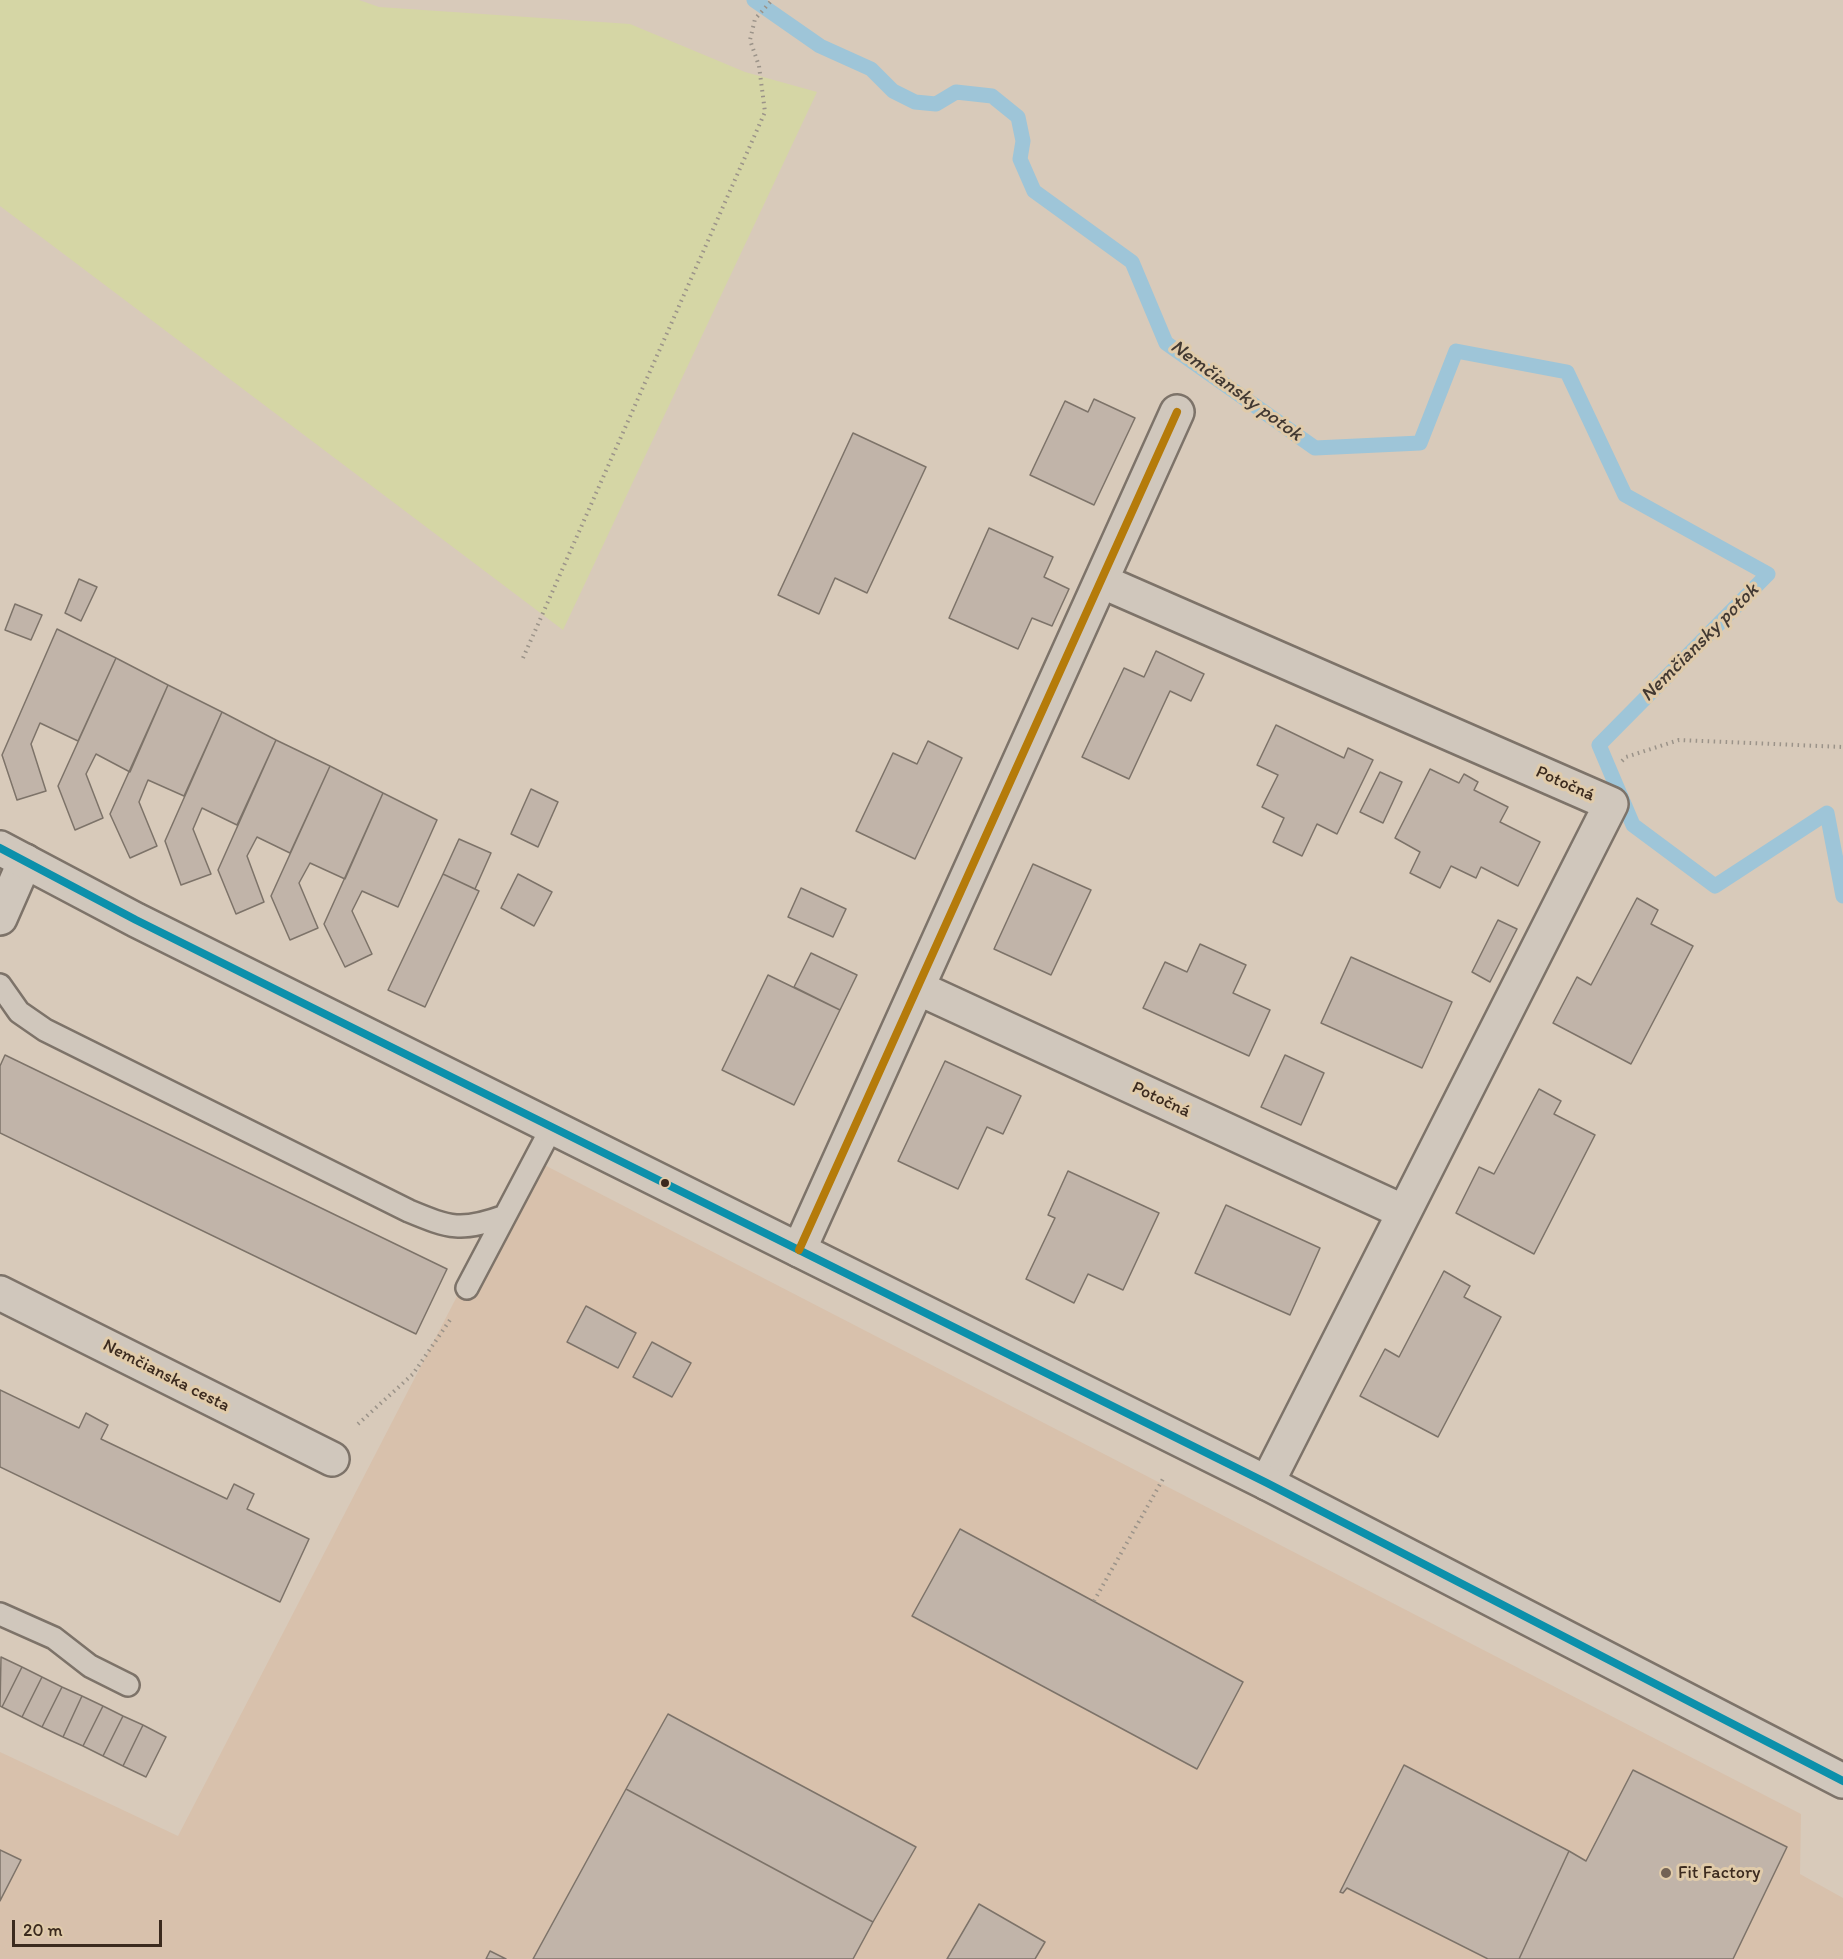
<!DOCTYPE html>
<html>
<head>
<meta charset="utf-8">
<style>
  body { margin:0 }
  #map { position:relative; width:1843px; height:1959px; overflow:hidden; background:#d8caba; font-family:Itim,sans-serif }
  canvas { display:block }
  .scale { position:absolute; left:12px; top:1920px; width:150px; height:27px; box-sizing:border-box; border:3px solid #3b2a1e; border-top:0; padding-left:8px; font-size:18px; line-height:21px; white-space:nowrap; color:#3b2a1e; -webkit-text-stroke:4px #e0cbaa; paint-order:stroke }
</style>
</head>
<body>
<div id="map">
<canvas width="1843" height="1959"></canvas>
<div class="scale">20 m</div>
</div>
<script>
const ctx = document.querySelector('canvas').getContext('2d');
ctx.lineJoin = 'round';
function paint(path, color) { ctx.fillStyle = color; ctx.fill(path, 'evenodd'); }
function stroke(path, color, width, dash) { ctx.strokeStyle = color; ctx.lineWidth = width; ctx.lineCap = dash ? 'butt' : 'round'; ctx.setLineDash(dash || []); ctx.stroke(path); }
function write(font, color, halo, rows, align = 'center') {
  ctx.font = font + ' Itim,sans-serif'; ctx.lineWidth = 6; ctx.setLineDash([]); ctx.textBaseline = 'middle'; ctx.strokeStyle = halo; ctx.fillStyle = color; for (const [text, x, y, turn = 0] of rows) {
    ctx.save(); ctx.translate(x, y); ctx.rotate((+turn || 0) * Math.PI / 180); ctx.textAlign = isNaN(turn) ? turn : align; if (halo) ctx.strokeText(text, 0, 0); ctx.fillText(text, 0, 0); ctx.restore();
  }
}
paint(new Path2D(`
  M 529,1157 L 1801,1814 L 1800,1874 L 1843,1898 L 1843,1959 L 0,1959 L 0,1752 L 178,1836 Z`), '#d8c1ac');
paint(new Path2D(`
  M 0,0 L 359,0 L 379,7 L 630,24 L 745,72 L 817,92 L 563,630 L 0,206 Z`), '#d5d6a5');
stroke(new Path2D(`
  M 754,0 L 820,46 L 871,69 L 893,91 L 915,102 L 936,104 L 956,92 L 992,96 L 1018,117 L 1023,141 L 1020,159 L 1034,191 L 1132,262 L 1166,343 L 1315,448 L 1420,443 L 1456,351 L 1567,372 L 1625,495 L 1768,574 L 1599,745 L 1633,825 L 1715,886 L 1827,813 L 1843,896`), '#9ec5d8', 15);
const building = new Path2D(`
  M 1094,399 L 1135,418 L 1094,505 L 1030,475 L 1065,401 L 1088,412 Z
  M 853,433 L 926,467 L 867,593 L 835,578 L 819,614 L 778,595 Z
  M 989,528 L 1053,557 L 1044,577 L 1069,589 L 1052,626 L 1032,618 L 1018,649 L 949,618 Z
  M 79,579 L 97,587 L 81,621 L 65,613 Z
  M 15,604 L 42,615 L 31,640 L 5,630 Z
  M 57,629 L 116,658 L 78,741 L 40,723 L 31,744 L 46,791 L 17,800 L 2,755 Z
  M 1156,651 L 1204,674 L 1191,701 L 1170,691 L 1129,779 L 1082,757 L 1124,668 L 1144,677 Z
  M 116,658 L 168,685 L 130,772 L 96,754 L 86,774 L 103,818 L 75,830 L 58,786 Z
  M 168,685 L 222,712 L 184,796 L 148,780 L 139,802 L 157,846 L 130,858 L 110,814 Z
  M 222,712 L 276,740 L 237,825 L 202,808 L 193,829 L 211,874 L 181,885 L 165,841 Z
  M 1276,725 L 1344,758 L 1348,748 L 1373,760 L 1337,834 L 1317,824 L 1302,856 L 1273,842 L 1284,818 L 1262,807 L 1278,775 L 1257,765 Z
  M 276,740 L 330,766 L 290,853 L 257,837 L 247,856 L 264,902 L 236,914 L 218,870 Z
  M 928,741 L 962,758 L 915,859 L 856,831 L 893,753 L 917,764 Z
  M 330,766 L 383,793 L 345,879 L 310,863 L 299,883 L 318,928 L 290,940 L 271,896 Z
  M 1430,769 L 1459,783 L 1464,774 L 1478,782 L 1474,790 L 1508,807 L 1500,822 L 1540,842 L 1518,886 L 1481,867 L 1476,878 L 1451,866 L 1440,888 L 1410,873 L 1420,852 L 1395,838 Z
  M 1380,772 L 1402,782 L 1383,823 L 1360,812 Z
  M 531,789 L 558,802 L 538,847 L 511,834 Z
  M 383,793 L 437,820 L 398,907 L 362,891 L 352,911 L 372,954 L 345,967 L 324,924 Z
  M 459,839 L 491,853 L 475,889 L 443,874 Z
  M 1033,864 L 1091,890 L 1051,975 L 994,949 Z
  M 443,874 L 479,891 L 425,1007 L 388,990 Z
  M 518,874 L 552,892 L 534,926 L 501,908 Z
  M 801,888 L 846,909 L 833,937 L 788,917 Z
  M 1637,898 L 1658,910 L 1651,924 L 1693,946 L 1631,1064 L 1553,1023 L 1577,977 L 1591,985 Z
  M 1498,920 L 1517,929 L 1490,982 L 1472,972 Z
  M 1200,944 L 1246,965 L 1233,993 L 1270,1010 L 1249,1056 L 1143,1008 L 1165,962 L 1187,972 Z
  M 811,953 L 857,975 L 840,1010 L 794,987 Z
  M 1351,957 L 1452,1002 L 1422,1068 L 1321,1023 Z
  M 768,975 L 840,1010 L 794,1105 L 722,1070 Z
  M 5,1055 L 447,1269 L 416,1334 L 0,1133 L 0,1066 Z
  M 1285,1055 L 1324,1073 L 1301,1125 L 1261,1107 Z
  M 945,1061 L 1021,1096 L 1003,1134 L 987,1127 L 958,1189 L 898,1161 Z
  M 1539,1089 L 1561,1101 L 1554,1114 L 1595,1135 L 1534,1254 L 1456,1213 L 1479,1167 L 1494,1174 Z
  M 1068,1171 L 1159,1213 L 1123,1290 L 1088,1274 L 1074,1303 L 1026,1279 L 1055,1218 L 1048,1215 Z
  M 1226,1205 L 1320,1248 L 1290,1315 L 1195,1273 Z
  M 1444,1271 L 1470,1286 L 1464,1297 L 1501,1317 L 1438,1437 L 1360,1396 L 1385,1349 L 1399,1357 Z
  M 586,1306 L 636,1333 L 618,1368 L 567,1342 Z
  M 652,1342 L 691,1363 L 672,1397 L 633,1377 Z
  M 0,1390 L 79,1428 L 86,1413 L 108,1425 L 101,1439 L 227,1499 L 234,1484 L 254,1494 L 247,1509 L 309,1539 L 280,1602 L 0,1467 Z
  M 960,1529 L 1243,1682 L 1197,1769 L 912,1616 Z
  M 1,1657 L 22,1667 L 2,1707 L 0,1706 Z
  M 22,1667 L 42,1677 L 22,1717 L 2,1707 Z
  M 42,1677 L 62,1687 L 42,1727 L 22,1717 Z
  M 62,1687 L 82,1696 L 63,1737 L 42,1727 Z
  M 82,1696 L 103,1706 L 83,1746 L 63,1737 Z
  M 103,1706 L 123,1716 L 103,1756 L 83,1746 Z
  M 668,1714 L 916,1847 L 873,1922 L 626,1789 Z
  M 123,1716 L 143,1725 L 123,1766 L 103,1756 Z
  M 143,1725 L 166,1737 L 146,1777 L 123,1766 Z
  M 1404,1765 L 1569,1851 L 1519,1959 L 1488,1959 L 1347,1888 L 1343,1893 L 1340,1892 Z
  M 1633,1770 L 1787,1847 L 1733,1959 L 1519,1959 L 1569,1851 L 1586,1861 Z
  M 626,1789 L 873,1922 L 853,1959 L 533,1959 Z
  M 0,1850 L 21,1860 L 0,1901 Z
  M 979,1904 L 1045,1942 L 1035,1959 L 947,1959 Z
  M 490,1951 L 506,1959 L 486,1959 Z`);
paint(building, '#c1b4a9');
stroke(building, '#7d7369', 1.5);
const service = new Path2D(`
  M 0,985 L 19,1012 L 45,1030 L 409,1211 C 450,1228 461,1232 505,1216
  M 467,1288 L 552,1127
  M 0,1614 L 54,1638 L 90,1666 L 128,1685`);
const minor = new Path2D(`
  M 1101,581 L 1611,804 L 1267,1483
  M 0,918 L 25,861
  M 918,988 L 1404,1212
  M 799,1250 L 1177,412
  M 0,1293 L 332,1459`);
const tertiary = new Path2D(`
  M 0,848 L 136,920 L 1267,1483 L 1843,1781`);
stroke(service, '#7d7369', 26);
stroke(minor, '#7d7369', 38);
stroke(tertiary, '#7d7369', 38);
stroke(new Path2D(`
  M 523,658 L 765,112 L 759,66 L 750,40 L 755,19 L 772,0
  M 1622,761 L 1626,757 L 1679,740 L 1843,747
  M 358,1424 L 413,1374 L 450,1320
  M 1094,1601 L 1163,1479`), '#9b9389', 4, [1.5, 4.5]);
stroke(service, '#d0c7bc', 21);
stroke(minor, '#d0c7bc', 33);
stroke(tertiary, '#d0c7bc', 33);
stroke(new Path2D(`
  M 0,848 L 136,920 L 1267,1483 L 1843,1781`), '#0c90ab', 8);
stroke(new Path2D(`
  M 799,1250 L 1177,412`), '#b57b0a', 8);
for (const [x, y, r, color] of [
  [665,1183,5,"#3b2a1e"],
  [1666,1873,6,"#726255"]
]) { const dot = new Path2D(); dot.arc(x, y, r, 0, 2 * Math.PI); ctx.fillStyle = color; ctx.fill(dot); stroke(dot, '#e0cbaa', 2); }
write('18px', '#3b2a1e', '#e0cbaa', [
  ["Potočná",1565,784,24],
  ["Potočná",1161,1100,25],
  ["Nemčianska cesta",166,1376,27]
]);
write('18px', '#3b2a1e', '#e0cbaa', [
  ["Fit Factory",1678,1873]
], 'left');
write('italic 20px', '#423932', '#e0cbaa', [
  ["Nemčiansky potok",1236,391,36],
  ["Nemčiansky potok",1700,643,-45]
]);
</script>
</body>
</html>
